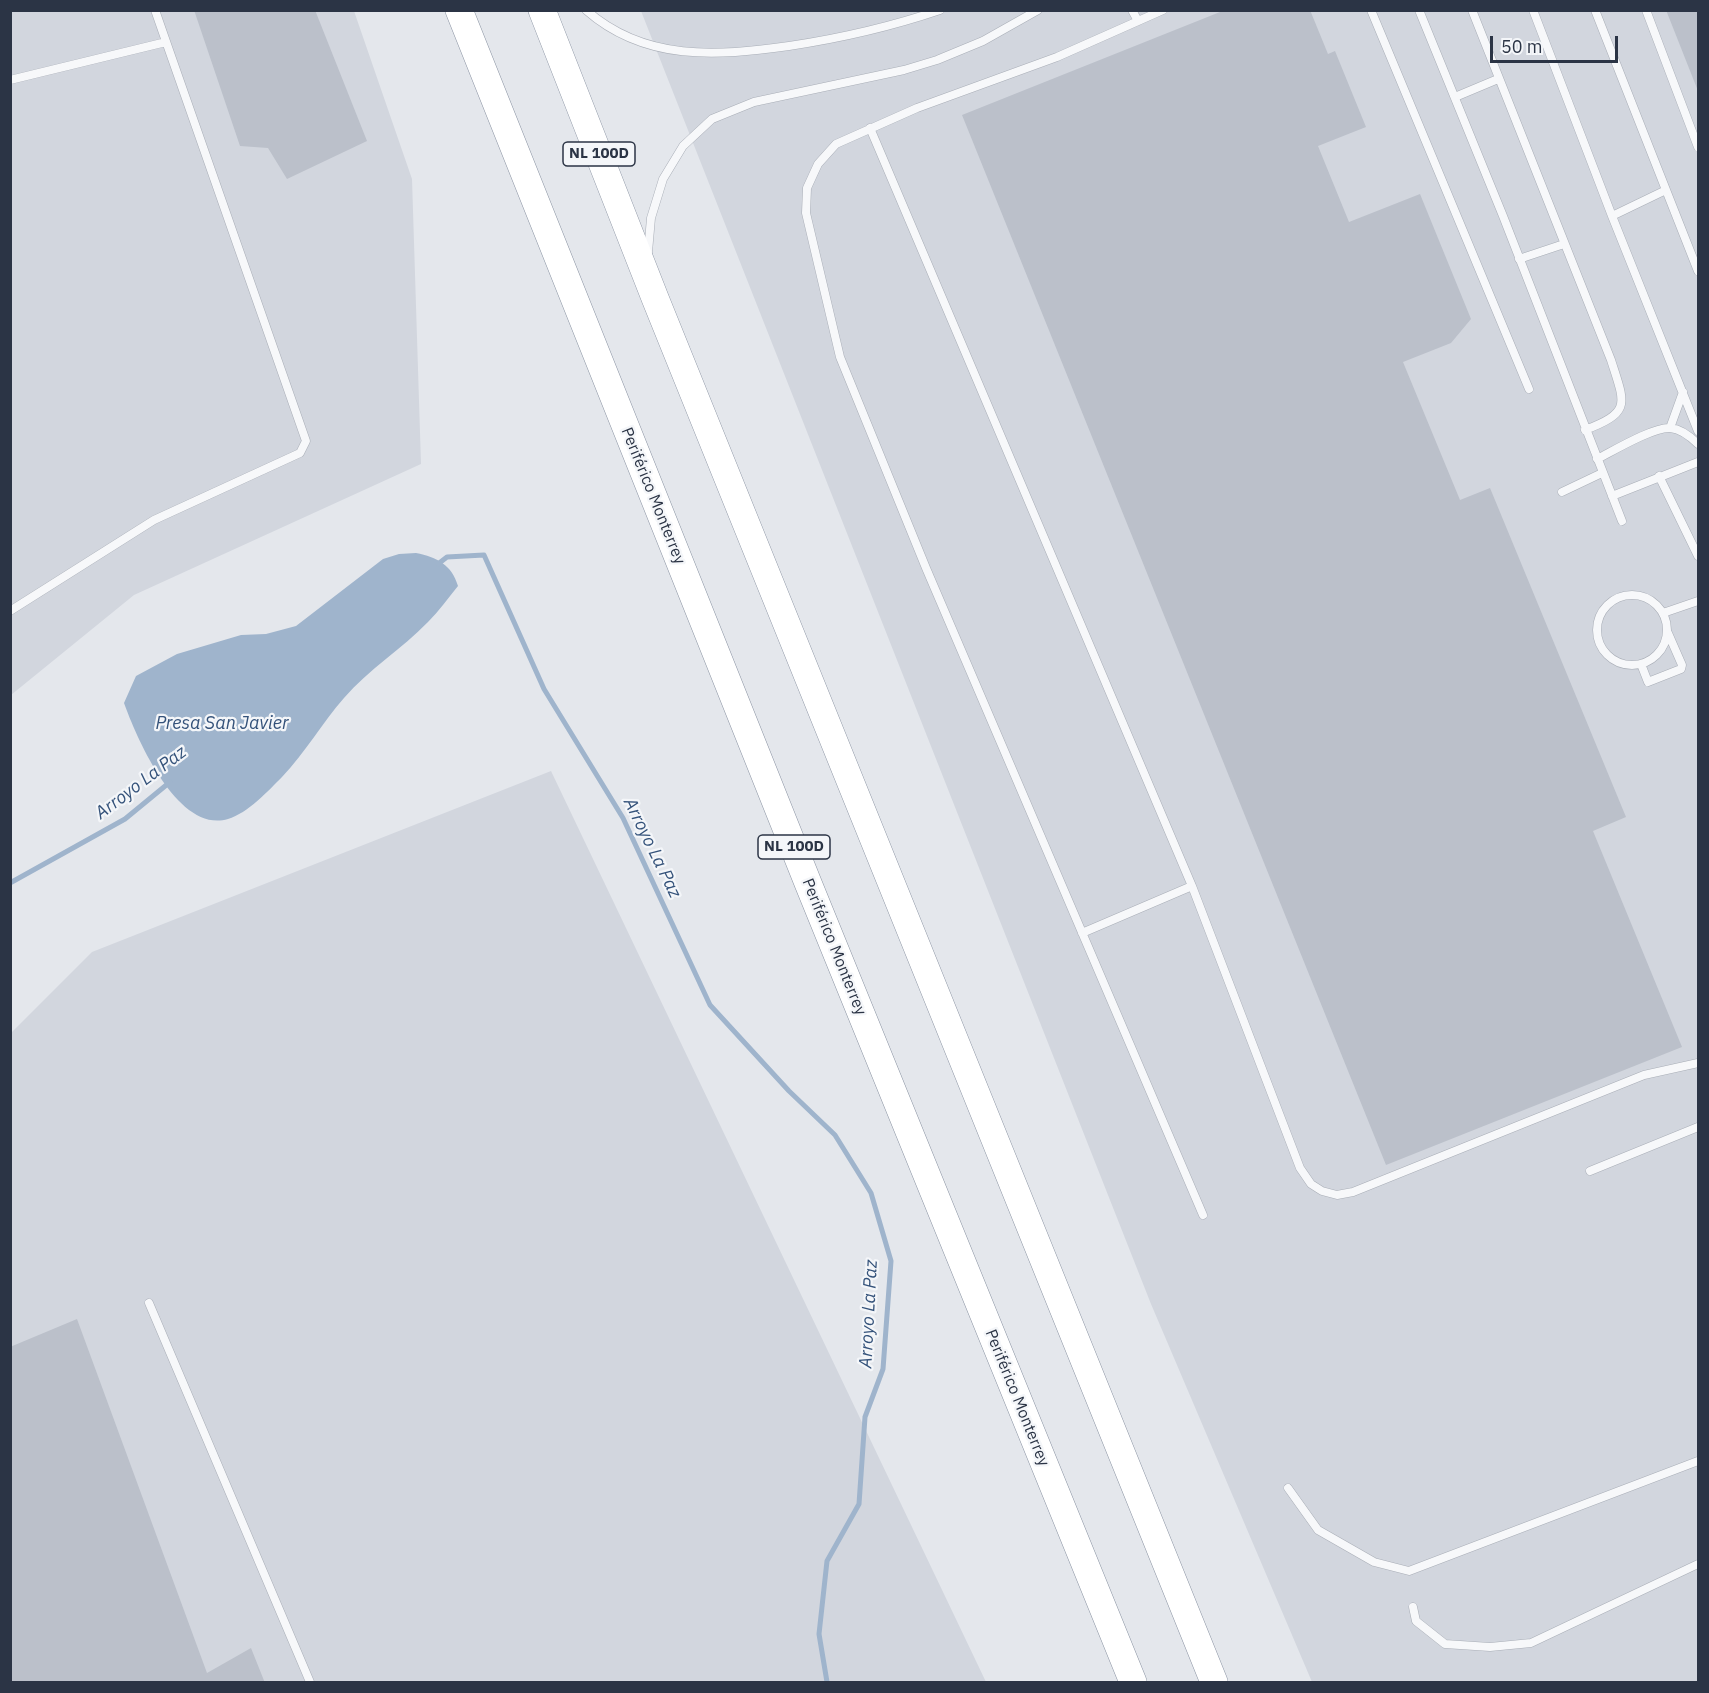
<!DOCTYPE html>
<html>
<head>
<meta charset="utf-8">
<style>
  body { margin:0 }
  #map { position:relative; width:1709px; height:1693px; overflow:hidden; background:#e4e7ec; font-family:"IBM Plex Sans",sans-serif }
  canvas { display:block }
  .frame { position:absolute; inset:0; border:12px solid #2b3445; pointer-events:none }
  .scale { position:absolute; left:1490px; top:36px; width:128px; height:27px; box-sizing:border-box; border:3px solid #2b3445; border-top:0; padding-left:8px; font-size:18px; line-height:21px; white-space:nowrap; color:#2b3445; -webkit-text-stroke:4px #f4f6f9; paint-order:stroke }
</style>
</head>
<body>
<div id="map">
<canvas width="1709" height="1693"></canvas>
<div class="frame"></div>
<div class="scale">50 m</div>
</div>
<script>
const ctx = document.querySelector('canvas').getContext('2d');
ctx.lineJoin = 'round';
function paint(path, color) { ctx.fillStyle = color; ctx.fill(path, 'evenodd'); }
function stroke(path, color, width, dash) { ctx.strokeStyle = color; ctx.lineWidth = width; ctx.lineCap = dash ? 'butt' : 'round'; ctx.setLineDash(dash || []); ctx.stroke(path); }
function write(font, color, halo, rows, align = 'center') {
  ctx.font = font + ' "IBM Plex Sans",sans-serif'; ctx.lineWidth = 4.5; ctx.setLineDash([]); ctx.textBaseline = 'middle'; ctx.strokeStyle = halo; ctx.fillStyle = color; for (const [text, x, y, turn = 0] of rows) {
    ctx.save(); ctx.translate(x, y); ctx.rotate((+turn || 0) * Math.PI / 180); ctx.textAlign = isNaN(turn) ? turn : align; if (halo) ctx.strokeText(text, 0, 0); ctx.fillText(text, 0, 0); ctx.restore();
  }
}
paint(new Path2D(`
  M 11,11 L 354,11 L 412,179 L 421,464 L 134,595 L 11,695 Z
  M 641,11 L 1698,11 L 1698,1682 L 1312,1682 L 1151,1304 Z
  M 551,771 L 986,1682 L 11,1682 L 11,1033 L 92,952 Z`), '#d2d6de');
paint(new Path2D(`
  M 416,553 C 437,557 452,565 458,586 C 448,598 439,611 428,622 C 402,649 369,669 344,698 C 322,723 305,753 282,777 C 268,791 248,813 228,819 C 178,834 137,739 124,703 L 136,676 L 177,654 L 241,635 L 266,634 L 296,626 L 383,559 L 399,554 Z`), '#9fb4cc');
stroke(new Path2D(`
  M 438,564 L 447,557 L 484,555 L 544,689 L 623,818 L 710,1005 L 789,1091 L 835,1135 L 871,1193 L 891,1261 L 883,1369 L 865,1417 L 859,1504 L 827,1561 L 819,1634 L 827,1682
  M 10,883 L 125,819 L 170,782`), '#9fb4cc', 5);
paint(new Path2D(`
  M 194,10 L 315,10 L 367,141 L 287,179 L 268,148 L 240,146 Z
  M 1225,10 L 1310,10 L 1328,54 L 1335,51 L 1366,127 L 1318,146 L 1349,222 L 1420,194 L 1471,319 L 1451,343 L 1403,362 L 1460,500 L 1490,488 L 1626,817 L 1593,831 L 1682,1047 L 1386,1165 L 962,115 Z
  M 1666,10 L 1698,10 L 1698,91 Z
  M 77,1319 L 207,1673 L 251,1648 L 265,1683 L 10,1683 L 10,1347 Z`), '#bbc0ca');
const lane = new Path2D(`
  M 586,10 C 645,62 717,56 789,46 C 842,38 890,27 940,10
  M 1132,10 L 1138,21
  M 1163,10 L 1057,57 L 917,108 L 836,144 L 818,164 L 807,188 L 806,213 L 840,357 L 926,568 L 1203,1215
  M 1371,10 L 1529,389
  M 1419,10 L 1503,216 L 1622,521
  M 1472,10 L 1611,360 C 1625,404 1632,412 1585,430
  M 1533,10 L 1612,216 L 1698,431
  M 1595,10 L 1698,271
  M 1646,10 L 1698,147
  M 10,80 L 166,42
  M 1455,97 L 1498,79
  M 870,128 L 1192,886 L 1300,1168 L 1311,1184 L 1322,1191 L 1337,1195 L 1353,1192 L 1644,1075 L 1698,1063
  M 1612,216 L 1666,190
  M 648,252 L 651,218 L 663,179 L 683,146 L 712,119 L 754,102 L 904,70 L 937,60 L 983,41 L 1038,10
  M 1519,259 L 1564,244
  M 1670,428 L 1683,392
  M 1597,459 C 1613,451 1653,427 1670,428 C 1681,429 1691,437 1698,444
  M 1659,476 L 1698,556
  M 1562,492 L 1602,473
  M 1612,496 L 1698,462
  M1597 630a35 35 0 1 1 70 0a35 35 0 1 1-70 0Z
  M 10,611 L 154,520 L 300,453 L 306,441 L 155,10
  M 1663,613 L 1698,601
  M 1641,664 L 1648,682 L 1681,669 L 1682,665 L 1668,633
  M 1082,933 L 1192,886
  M 1590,1171 L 1698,1127
  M 149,1303 L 310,1682
  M 1288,1488 L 1318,1530 L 1374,1562 L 1409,1571 L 1698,1461
  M 1413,1607 L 1416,1621 L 1445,1644 L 1490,1647 L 1531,1643 L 1698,1564`);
const highway = new Path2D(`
  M 459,10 L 808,883 L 1133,1682
  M 542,10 L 655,298 L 1214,1682`);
stroke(lane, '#a9aeb7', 9);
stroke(highway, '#8b94a3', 28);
stroke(lane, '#f7f8fa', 8);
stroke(highway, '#fff', 27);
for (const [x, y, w] of [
  [599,154,72],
  [794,847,72]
]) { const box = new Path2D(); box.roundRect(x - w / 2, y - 12, w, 24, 4.5); ctx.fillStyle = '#f4f6f9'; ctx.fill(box); stroke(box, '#2b3445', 1.5); }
write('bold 15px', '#2b3445', null, [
  ["NL 100D",599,154],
  ["NL 100D",794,847]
]);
write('16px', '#2b3445', '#f4f6f9', [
  ["Periférico Monterrey",653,496,68],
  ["Periférico Monterrey",834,947,68],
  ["Periférico Monterrey",1017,1398,68]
]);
write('italic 18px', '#34527a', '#f4f6f9', [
  ["Presa San Javier",222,724],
  ["Arroyo La Paz",141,783,-37],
  ["Arroyo La Paz",652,848,64],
  ["Arroyo La Paz",869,1314,-87]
]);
</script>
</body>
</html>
